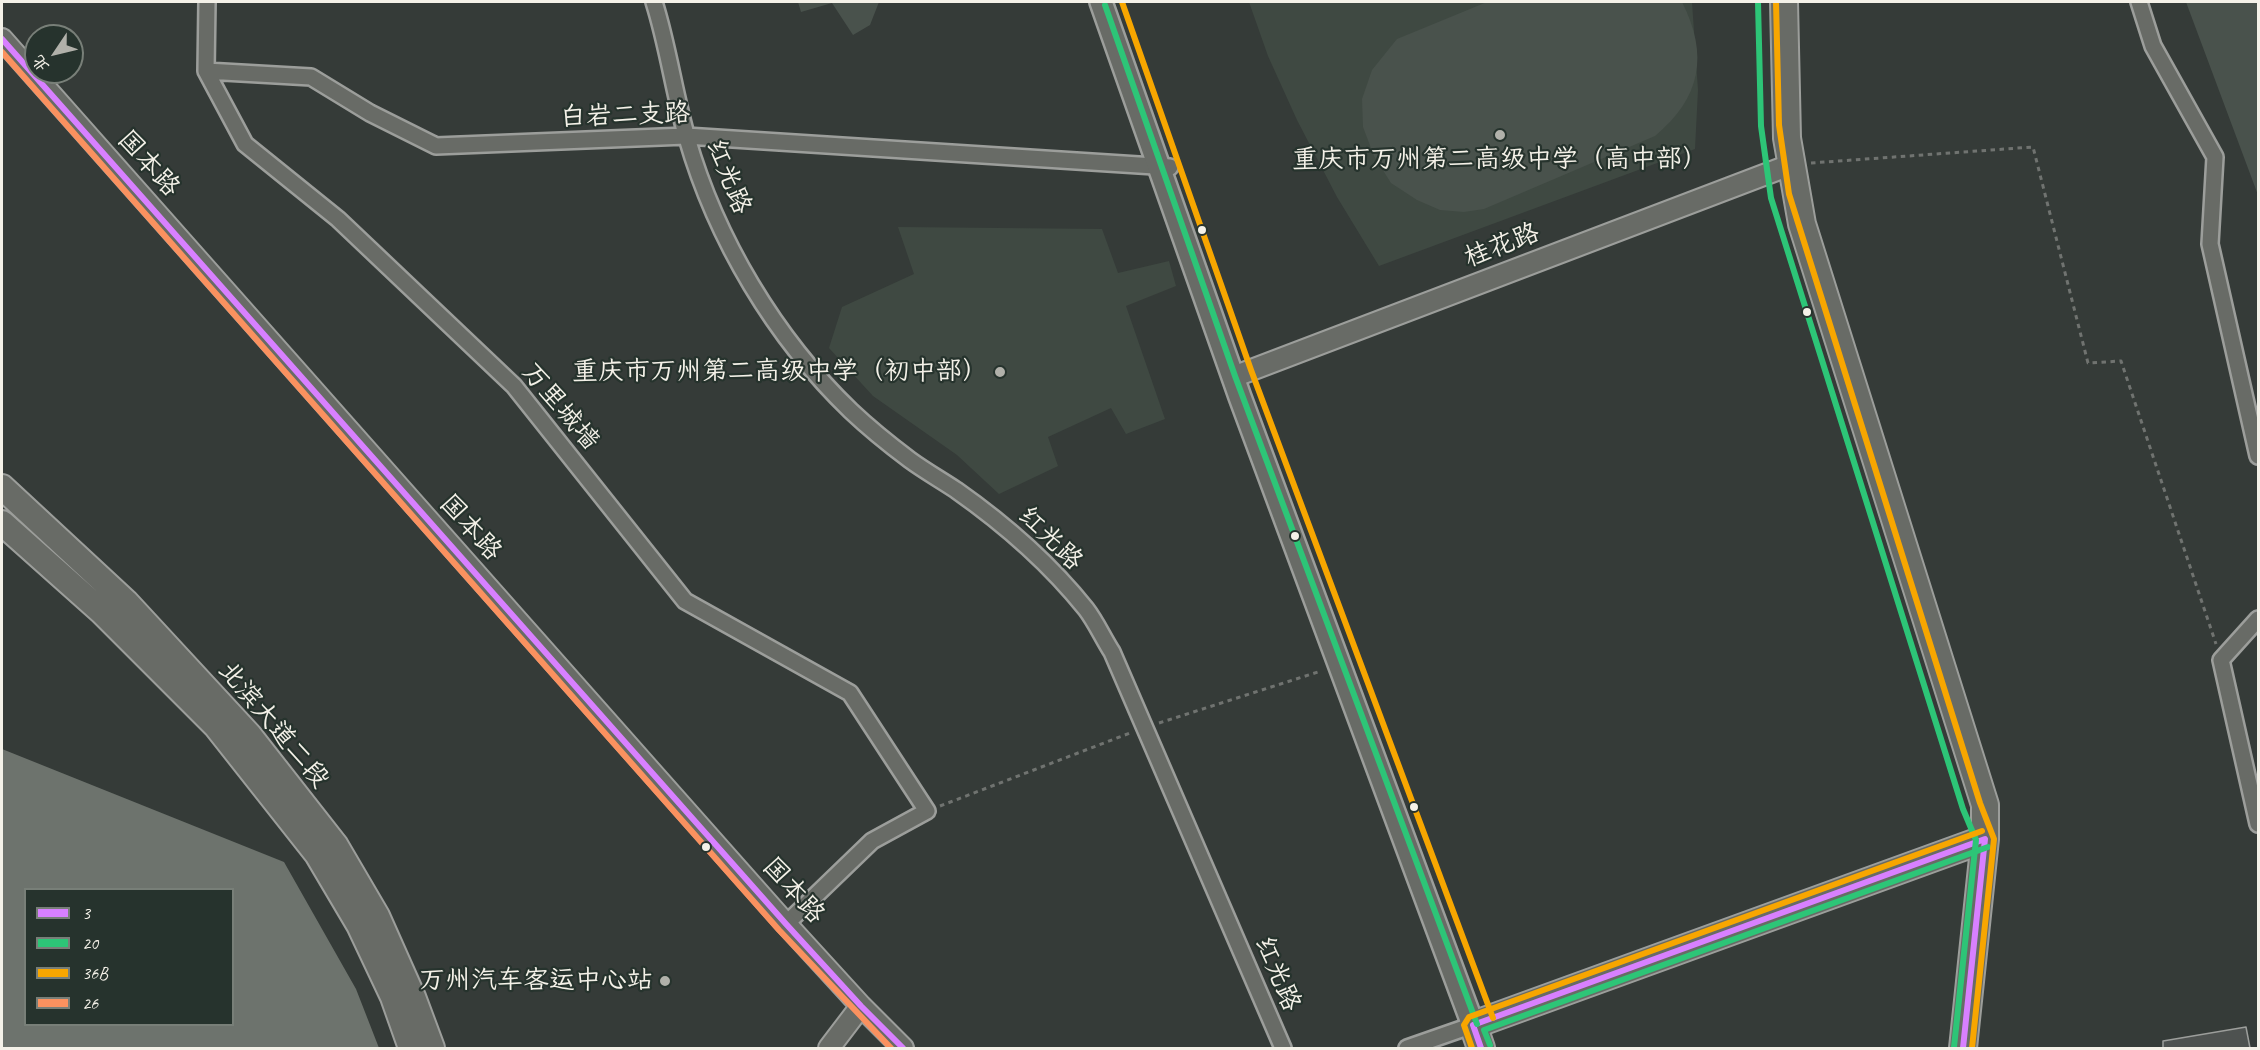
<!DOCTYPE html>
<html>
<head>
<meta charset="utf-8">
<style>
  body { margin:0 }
  #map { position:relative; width:2260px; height:1050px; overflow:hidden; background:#353b38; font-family:Caveat,"LXGW WenKai TC",sans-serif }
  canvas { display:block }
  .frame { position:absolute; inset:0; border:3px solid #f4f1e8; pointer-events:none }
  .legend { position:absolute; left:24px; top:888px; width:210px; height:138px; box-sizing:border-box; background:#26332d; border:2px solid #787f78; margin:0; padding:8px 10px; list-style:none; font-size:18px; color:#f4f1e8 }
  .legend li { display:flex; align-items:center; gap:12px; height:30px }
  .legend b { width:30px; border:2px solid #787f78 }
  .north { position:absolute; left:24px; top:24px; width:60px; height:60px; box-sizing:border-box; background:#26332d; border:2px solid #787f78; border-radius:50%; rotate:235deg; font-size:16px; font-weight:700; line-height:24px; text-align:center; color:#f4f1e8 }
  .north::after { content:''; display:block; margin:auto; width:21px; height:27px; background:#b1b1aa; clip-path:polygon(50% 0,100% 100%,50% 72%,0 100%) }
</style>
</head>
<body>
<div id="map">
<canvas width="2260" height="1050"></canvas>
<div class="frame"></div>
<ul class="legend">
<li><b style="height:8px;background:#d880ff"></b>3</li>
<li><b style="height:8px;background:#2dc577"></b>20</li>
<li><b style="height:8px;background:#f7a600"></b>36B</li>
<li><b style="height:8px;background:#fa915f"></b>26</li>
</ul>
<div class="north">北</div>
</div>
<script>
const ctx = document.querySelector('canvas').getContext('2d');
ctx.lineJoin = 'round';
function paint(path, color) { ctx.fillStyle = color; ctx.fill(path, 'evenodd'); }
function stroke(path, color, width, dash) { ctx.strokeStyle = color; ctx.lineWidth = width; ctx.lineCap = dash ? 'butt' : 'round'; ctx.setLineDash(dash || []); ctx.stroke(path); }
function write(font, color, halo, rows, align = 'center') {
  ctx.font = font + ' Caveat,"LXGW WenKai TC",sans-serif'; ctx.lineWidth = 4.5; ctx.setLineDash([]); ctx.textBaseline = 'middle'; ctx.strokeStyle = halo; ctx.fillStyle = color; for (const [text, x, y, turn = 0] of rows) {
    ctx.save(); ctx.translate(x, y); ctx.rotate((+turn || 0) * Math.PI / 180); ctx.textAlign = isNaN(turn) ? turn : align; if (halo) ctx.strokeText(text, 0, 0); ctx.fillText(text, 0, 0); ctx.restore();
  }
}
paint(new Path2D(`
  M 1249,2 L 1692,2 L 1698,90 L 1695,149 L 1379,266 L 1337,197 L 1297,120 L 1268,56 Z
  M 898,227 L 1102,229 L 1118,273 L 1169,261 L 1176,286 L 1126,306 L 1165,419 L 1126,434 L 1111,408 L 1048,437 L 1058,466 L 999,494 L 957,455 L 873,396 L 829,348 L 842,307 L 914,274 Z`), '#3f4942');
paint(new Path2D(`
  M 798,2 L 879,2 L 870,25 L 853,35 L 832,3 L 801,12 Z
  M 1487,2 L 1682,2 C 1709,55 1701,98 1655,136 L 1484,209 L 1464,212 L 1440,210 L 1417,200 L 1391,183 L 1374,156 L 1363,127 L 1362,99 L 1372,70 L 1397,39 Z
  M 2186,2 L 2258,2 L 2258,195 Z`), '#49524c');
paint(new Path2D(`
  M 2,749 L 284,862 L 356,989 L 379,1048 L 2,1048 ZM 26,890 L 232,890 L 232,1024 L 26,1024 Z`), '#6d736d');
const building = new Path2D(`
  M 2246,1027 L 2250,1048 L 2163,1048 L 2163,1041 Z`);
paint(building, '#4e5250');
stroke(building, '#9c9e9b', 1.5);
const minor = new Path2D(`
  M 207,2 L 206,71 L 245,144 L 338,219 L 514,386 L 685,601 L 850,693 L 927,811 L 872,841 L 786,924
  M 654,2 C 668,46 674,93 687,138 C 716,239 775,338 851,411 C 870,429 890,445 910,460 C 925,471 941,480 956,490 C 1003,523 1050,564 1086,609 C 1096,622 1103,638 1112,652 L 1283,1048
  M 2139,2 L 2153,46 L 2215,157 L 2210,244 L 2258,456
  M 206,71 L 311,77 L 370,113 L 436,146 L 686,136 L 1170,167
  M 2258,619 L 2221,660 L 2258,824
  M 1407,1048 L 1473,1025`);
const tertiary = new Path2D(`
  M 2,39 L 786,924 L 861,1006 L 903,1048
  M 1233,377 L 1790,165
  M 829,1048 L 861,1006`);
const secondary = new Path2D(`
  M 1101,2 L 1240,397 L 1473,1025`);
const primary = new Path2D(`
  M 2,487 L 126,602 L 249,735 L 336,846 L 377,916 L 413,997 L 432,1048
  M 2,523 L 102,612 L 216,726 L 317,854 L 359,925 L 393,997 L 411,1048`);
const trunk = new Path2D(`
  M 1784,2 L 1787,138 L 1802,224 L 1985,805 L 1985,839 L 1963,1048
  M 1481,1048 L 1473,1025 L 1985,839`);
stroke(minor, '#9c9e9b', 20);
stroke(tertiary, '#9c9e9b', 24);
stroke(secondary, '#9c9e9b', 26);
stroke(primary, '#9c9e9b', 28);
stroke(trunk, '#9c9e9b', 30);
stroke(new Path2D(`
  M 1811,163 L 2033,147 L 2088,363 L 2121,361 L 2216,644
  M 1159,723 L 1321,671
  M 940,806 L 1130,733`), '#707370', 3, [4.5, 4.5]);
stroke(minor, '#686b66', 15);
stroke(tertiary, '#686b66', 20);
stroke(secondary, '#686b66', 21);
stroke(primary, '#686b66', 24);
stroke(trunk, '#686b66', 26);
stroke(new Path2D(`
  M 2,39 L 786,924 L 861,1006 L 903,1048
  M 1481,1048 L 1473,1025 L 1985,839 L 1963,1048`), '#d880ff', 6);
stroke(new Path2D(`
  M 1758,2 L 1761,126 L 1771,198 L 1963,809 L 1976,840 L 1954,1047
  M 1105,5 L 1235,376 L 1477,1024
  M 1490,1045 L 1484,1030 L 1988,847`), '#2dc577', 6);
stroke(new Path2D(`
  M 1122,2 L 1251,370 L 1493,1018
  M 1776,2 L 1779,125 L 1789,194 L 1980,803 L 1994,839 L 1972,1048
  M 1472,1048 L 1464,1025 L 1469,1017 L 1982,831`), '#f7a600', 6);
stroke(new Path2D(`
  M 2,52 L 779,930 L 891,1048`), '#fa915f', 6);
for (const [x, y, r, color] of [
  [1500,135,6,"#b1b1aa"],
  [1202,230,5,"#f4f1e8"],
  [1807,312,5,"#f4f1e8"],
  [1000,372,6,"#b1b1aa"],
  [1295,536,5,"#f4f1e8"],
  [1414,807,5,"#f4f1e8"],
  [706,847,5,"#f4f1e8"],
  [665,981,6,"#b1b1aa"]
]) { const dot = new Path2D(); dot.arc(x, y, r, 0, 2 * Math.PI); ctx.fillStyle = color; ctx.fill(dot); stroke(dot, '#26332d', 2); }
write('26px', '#f4f1e8', '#26332d', [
  ["白岩二支路",625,116,-2],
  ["国本路",148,164,48],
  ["红光路",728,177,68],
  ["桂花路",1502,246,-21],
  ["万里城墙",560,407,50],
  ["国本路",470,528,48],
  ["红光路",1050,539,44],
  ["北滨大道二段",273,725,50],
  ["国本路",793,891,48],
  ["红光路",1277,974,67]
]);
write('26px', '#f4f1e8', '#26332d', [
  ["重庆市万州第二高级中学（高中部）",1500,160,"center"],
  ["重庆市万州第二高级中学（初中部）",988,372],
  ["万州汽车客运中心站",653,981]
], 'right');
</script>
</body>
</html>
